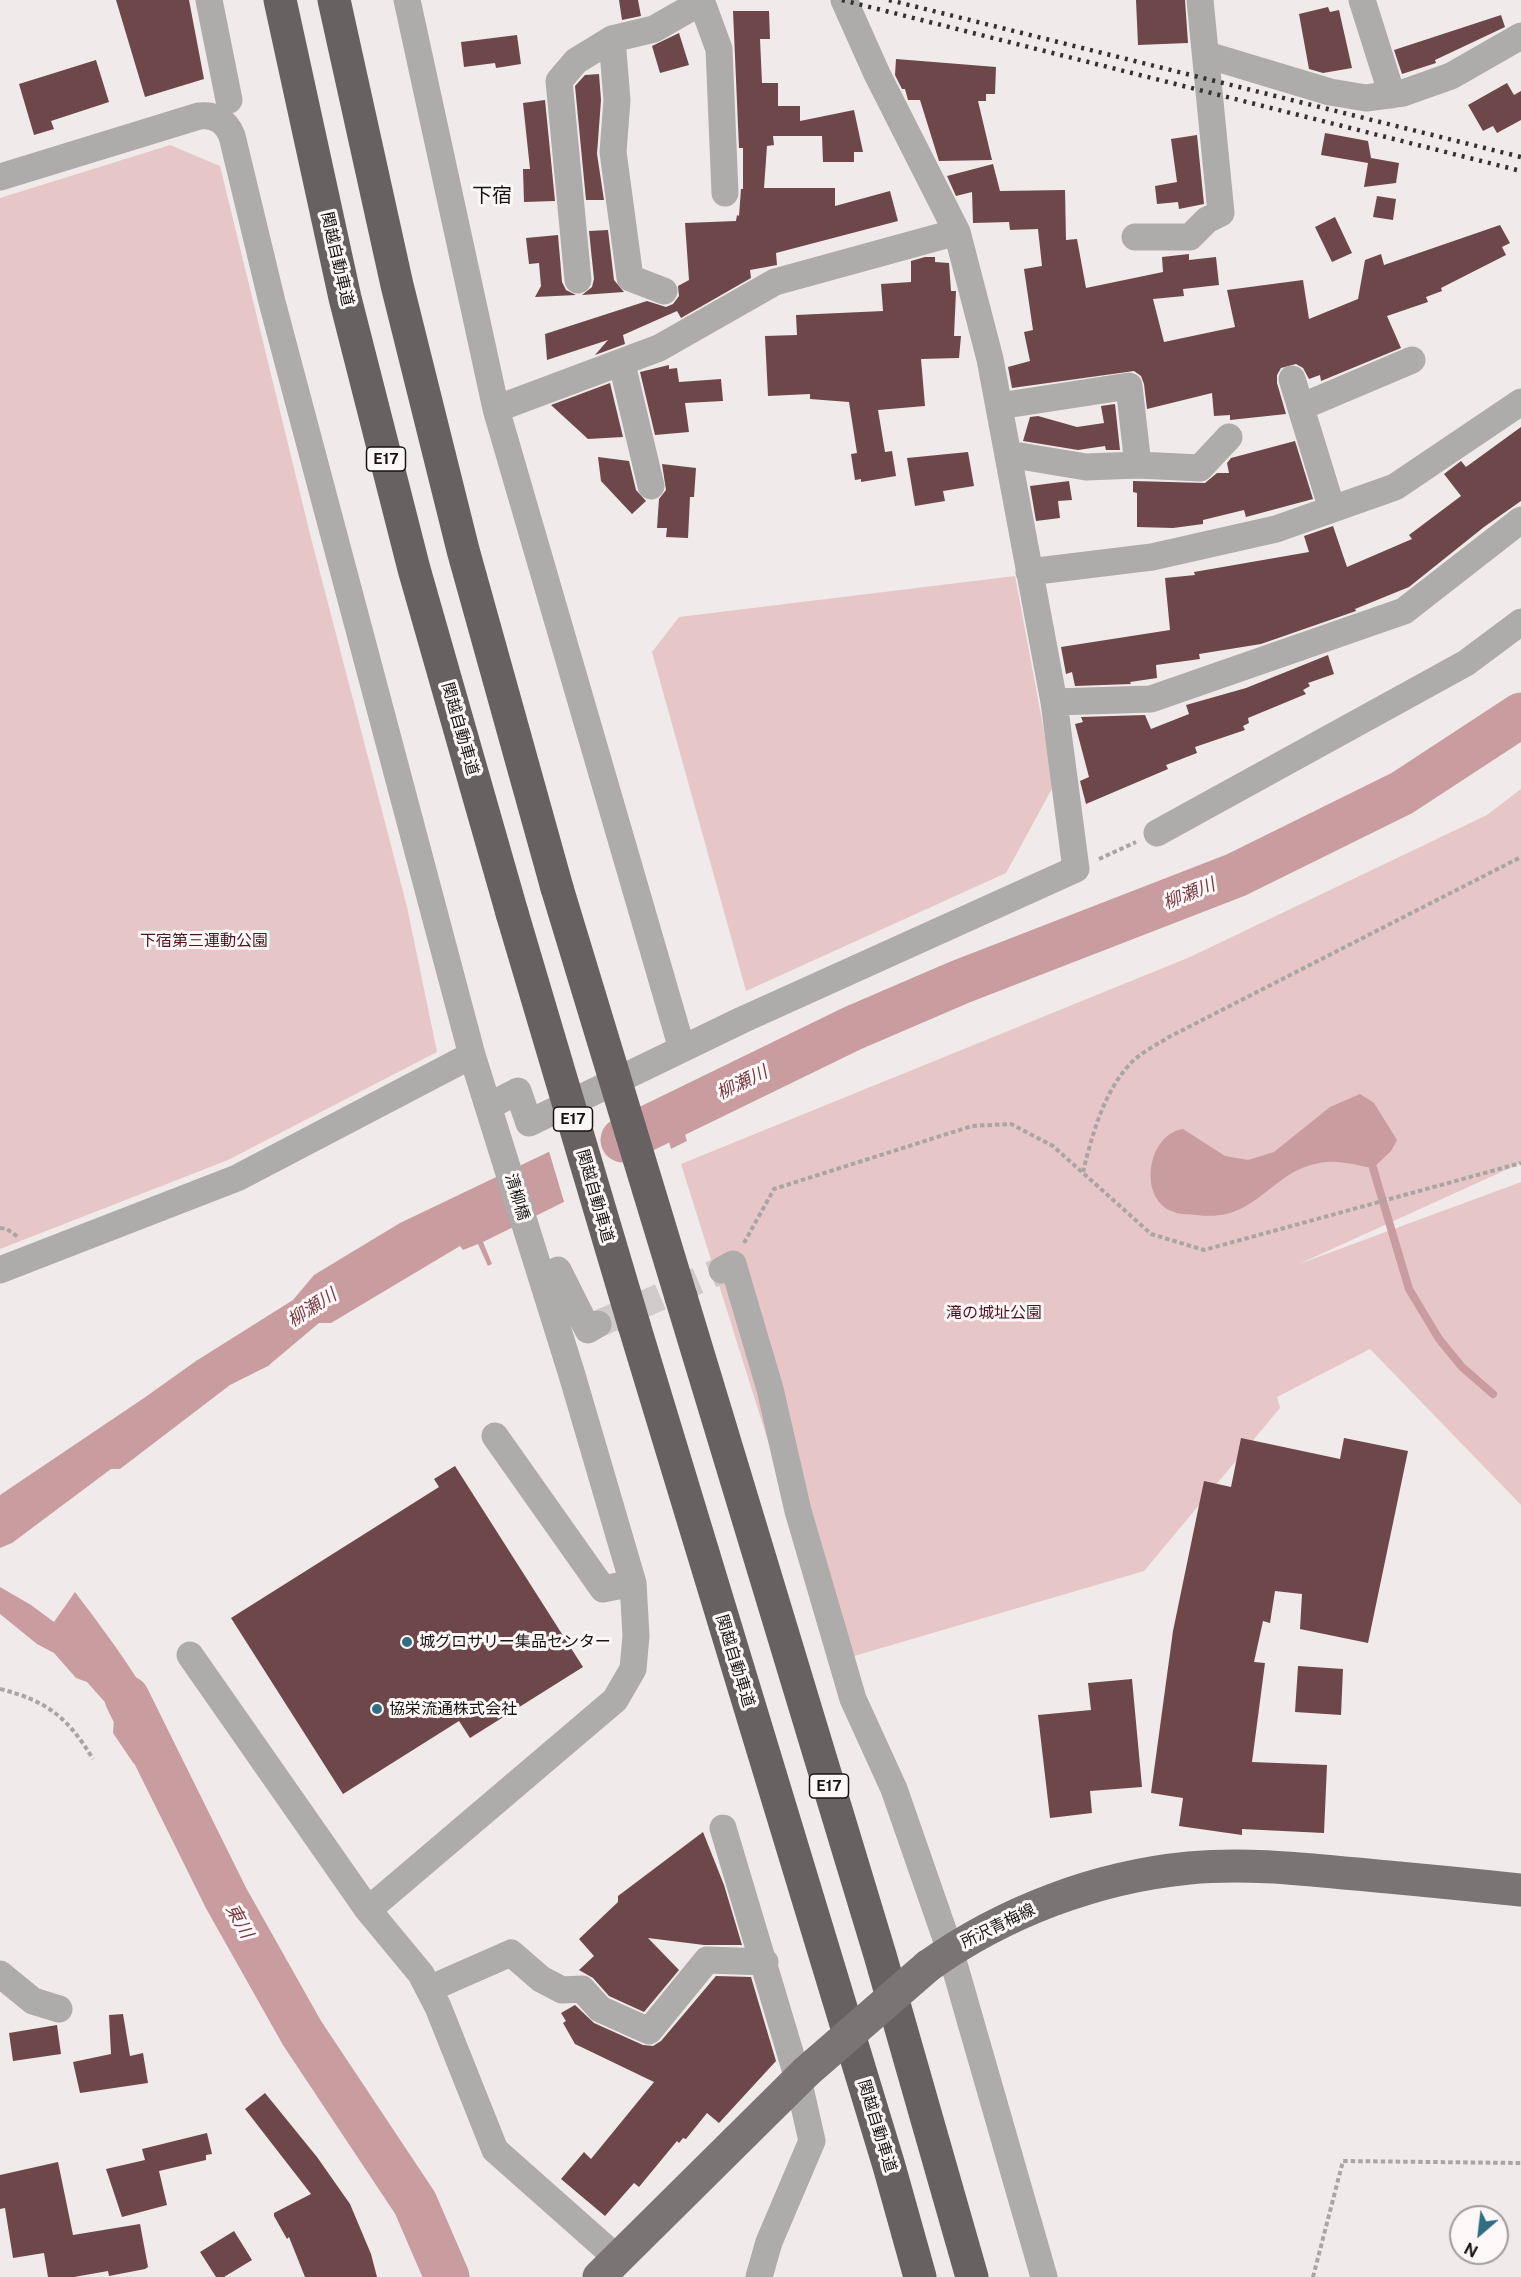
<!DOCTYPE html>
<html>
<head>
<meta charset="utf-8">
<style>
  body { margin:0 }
  #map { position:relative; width:1521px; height:2277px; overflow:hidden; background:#f1eaea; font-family:"Public Sans",sans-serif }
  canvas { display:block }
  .north { position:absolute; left:1449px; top:2205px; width:60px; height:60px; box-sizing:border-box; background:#fef7f7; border:2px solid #a19c9c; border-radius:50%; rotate:208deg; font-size:16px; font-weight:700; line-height:24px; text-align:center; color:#161414 }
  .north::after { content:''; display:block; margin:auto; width:21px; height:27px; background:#306e84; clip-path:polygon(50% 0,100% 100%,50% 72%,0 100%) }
</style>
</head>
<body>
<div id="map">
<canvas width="1521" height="2277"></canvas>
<div class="north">N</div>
</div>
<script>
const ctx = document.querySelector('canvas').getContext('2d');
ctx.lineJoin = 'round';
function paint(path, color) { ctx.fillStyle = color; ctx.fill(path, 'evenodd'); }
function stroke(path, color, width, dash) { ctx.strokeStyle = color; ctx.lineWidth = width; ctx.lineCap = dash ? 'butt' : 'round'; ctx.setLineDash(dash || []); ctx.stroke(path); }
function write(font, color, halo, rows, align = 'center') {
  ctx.font = font + ' "Public Sans","Noto Sans JP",sans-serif'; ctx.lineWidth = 6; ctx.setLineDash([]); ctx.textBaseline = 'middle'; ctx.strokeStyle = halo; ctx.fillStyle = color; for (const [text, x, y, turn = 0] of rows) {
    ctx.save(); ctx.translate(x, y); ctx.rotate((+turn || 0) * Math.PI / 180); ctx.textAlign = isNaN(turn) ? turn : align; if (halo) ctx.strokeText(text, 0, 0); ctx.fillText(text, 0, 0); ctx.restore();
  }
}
paint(new Path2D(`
  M 170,145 L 220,166 L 311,538 L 407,907 L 437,1052 L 228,1160 L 0,1249 L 0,198 Z
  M 1015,576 L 1054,785 L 1006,873 L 746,991 L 652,652 L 679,617 Z
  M 1521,789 L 1521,1163 L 1299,1264 L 1521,1182 L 1521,1505 L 1370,1349 L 1277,1397 L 1280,1408 L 1144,1571 L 837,1661 L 681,1164 L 1190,957 L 1487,815 Z`), '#e6c6c7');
paint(new Path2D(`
  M 672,1093 L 687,1141 L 483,1242 L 492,1264 L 488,1266 L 478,1244 L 463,1250 L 460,1246 L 331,1323 L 319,1323 L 268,1366 L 230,1385 L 120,1469 L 111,1469 L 12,1543 L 0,1548 L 0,1495 L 144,1398 L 196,1361 L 293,1300 L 314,1275 L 400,1223 Z
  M 1360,1094 L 1374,1103 L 1397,1140 L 1391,1151 L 1373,1168 C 1355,1165 1337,1159 1319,1163 C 1269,1172 1257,1223 1197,1215 C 1190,1214 1181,1215 1174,1212 C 1137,1200 1147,1134 1183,1129 L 1225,1156 L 1248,1160 L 1274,1152 L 1330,1107 Z
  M 0,1587 L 31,1605 L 54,1622 L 75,1592 C 112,1641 147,1687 172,1743 L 134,1764 L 113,1733 L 114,1720 L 111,1709 L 87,1682 L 76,1678 L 54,1653 L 37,1644 L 0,1614 Z`), '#c99c9f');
paint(new Path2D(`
  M 656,1098 L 672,1152 L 565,1205 L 548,1148 Z`), '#f1eaea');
stroke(new Path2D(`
  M 1373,1168 L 1409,1289 L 1439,1339 L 1462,1367 L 1493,1394`), '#c99c9f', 8);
stroke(new Path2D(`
  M 623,1140 L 853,1028 L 960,982 L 1236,875 L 1402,793 L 1521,715
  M 127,1698 L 226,1898 L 302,2033 L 415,2203 L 447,2277`), '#c99c9f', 45);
paint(new Path2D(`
  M 116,0 L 189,0 L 204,79 L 145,97 Z
  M 619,0 L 638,0 L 641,16 L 622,20 Z
  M 1136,0 L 1185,0 L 1188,43 L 1138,45 Z
  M 1328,7 L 1330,12 L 1339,10 L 1352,68 L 1323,73 L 1309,69 L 1299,14 Z
  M 733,11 L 769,11 L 770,39 L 760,39 L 762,83 L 778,83 L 778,106 L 800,106 L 800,121 L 854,110 L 863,152 L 854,152 L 854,162 L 823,162 L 822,136 L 773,136 L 774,145 L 767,146 L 764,188 L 835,188 L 835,206 L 890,191 L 898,221 L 776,253 L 777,265 L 750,270 L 751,278 L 681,318 L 677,311 L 623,335 L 625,344 L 595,355 L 608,340 L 547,360 L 545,334 L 647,301 L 666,307 L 673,304 L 679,296 L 678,286 L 689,280 L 685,223 L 736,221 L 737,215 L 739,216 L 741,189 L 743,189 L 743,148 L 739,148 Z
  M 1501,15 L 1505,27 L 1435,60 L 1436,63 L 1402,74 L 1394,50 Z
  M 679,33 L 689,65 L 660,73 L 652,46 Z
  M 517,35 L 521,64 L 496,68 L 495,63 L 464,67 L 461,42 Z
  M 896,59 L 996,67 L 995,94 L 986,94 L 986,101 L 978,101 L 992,160 L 939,161 L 920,100 L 908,100 L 905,89 L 902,89 L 895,75 Z
  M 96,60 L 109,102 L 51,121 L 54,129 L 34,135 L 19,84 Z
  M 599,74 L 601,100 L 597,154 L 604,200 L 586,200 L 575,86 L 585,75 Z
  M 1507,83 L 1514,95 L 1521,91 L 1521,120 L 1497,133 L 1493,126 L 1483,131 L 1468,105 Z
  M 545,100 L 555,201 L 524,202 L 523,169 L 530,169 L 523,103 Z
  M 1325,133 L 1368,141 L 1371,158 L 1399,163 L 1396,183 L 1364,187 L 1368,163 L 1321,155 Z
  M 1197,135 L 1204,204 L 1179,209 L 1178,202 L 1157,204 L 1155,186 L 1177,182 L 1171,139 Z
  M 993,164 L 1000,191 L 1065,190 L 1066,240 L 1077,239 L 1086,288 L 1163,272 L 1162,257 L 1189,254 L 1189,260 L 1216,257 L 1219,285 L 1183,289 L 1184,296 L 1153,299 L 1164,342 L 1235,327 L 1227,290 L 1303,280 L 1309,319 L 1358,299 L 1365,260 L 1381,254 L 1384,265 L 1500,225 L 1510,243 L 1502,247 L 1506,255 L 1441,288 L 1442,291 L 1426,297 L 1428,302 L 1387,316 L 1401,348 L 1321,381 L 1320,375 L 1309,379 L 1303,368 L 1296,364 L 1281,368 L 1277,375 L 1277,383 L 1286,414 L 1230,420 L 1230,415 L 1214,416 L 1212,393 L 1147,409 L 1144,384 L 1141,376 L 1134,371 L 1012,388 L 1008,367 L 1030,361 L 1024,332 L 1033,330 L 1024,269 L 1042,266 L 1038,229 L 1010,230 L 1009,222 L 973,223 L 972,192 L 956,196 L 947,176 Z
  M 1377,196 L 1396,199 L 1393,220 L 1373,217 Z
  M 1335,217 L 1352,253 L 1332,262 L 1315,227 Z
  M 608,230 L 614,280 L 624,292 L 582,295 L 592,287 L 594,279 L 589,231 Z
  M 558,235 L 562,282 L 566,290 L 576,295 L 535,297 L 541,286 L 539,263 L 529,264 L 526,238 Z
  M 925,257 L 935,257 L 935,262 L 949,263 L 951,291 L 956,291 L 954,336 L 961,336 L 959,358 L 921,359 L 925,406 L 878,410 L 885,452 L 892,451 L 896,476 L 861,482 L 861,479 L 855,480 L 851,454 L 857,453 L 849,402 L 810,399 L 810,394 L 768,396 L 765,336 L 797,335 L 796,315 L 883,311 L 881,284 L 911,282 L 911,261 Z
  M 669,365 L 669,369 L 677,368 L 679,382 L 721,379 L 723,401 L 685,403 L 689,432 L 655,435 L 640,372 Z
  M 610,383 L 623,437 L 588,439 L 551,405 Z
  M 1115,404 L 1120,450 L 1106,450 L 1105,446 L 1078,450 L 1023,441 L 1030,417 L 1038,416 L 1077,427 L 1104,423 L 1101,406 Z
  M 1521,427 L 1521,501 L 1484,527 L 1409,587 L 1355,609 L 1356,611 L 1261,644 L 1199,654 L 1200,659 L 1156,665 L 1157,678 L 1130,682 L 1131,684 L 1075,686 L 1072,672 L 1066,674 L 1061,647 L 1170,630 L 1165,578 L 1195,575 L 1194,572 L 1309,552 L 1304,536 L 1333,526 L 1347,567 L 1412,539 L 1409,535 L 1461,496 L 1444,474 L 1461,461 L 1466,467 Z
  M 1295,441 L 1313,499 L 1246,517 L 1244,510 L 1203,520 L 1203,524 L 1173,528 L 1137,527 L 1137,493 L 1133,492 L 1133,481 L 1205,483 L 1217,473 L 1229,473 L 1227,463 L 1231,458 Z
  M 968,452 L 974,486 L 943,491 L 945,501 L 915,506 L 907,458 Z
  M 598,457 L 629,461 L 636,490 L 646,501 L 632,514 L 601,481 Z
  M 662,464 L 696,468 L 694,497 L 690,497 L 688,538 L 666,537 L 667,528 L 657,528 L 659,499 L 666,490 Z
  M 1069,481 L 1072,500 L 1058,501 L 1060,518 L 1036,521 L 1030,486 Z
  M 1328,655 L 1334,674 L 1308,683 L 1310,686 L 1303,690 L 1306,694 L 1248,718 L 1249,723 L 1243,726 L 1245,730 L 1195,747 L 1197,753 L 1166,765 L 1168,769 L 1086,804 L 1080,781 L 1089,777 L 1075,724 L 1083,722 L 1081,717 L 1145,715 L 1151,729 L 1189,714 L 1186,705 L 1246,688 Z
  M 1241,1438 L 1340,1459 L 1344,1438 L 1408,1451 L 1368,1643 L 1300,1629 L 1302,1594 L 1275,1591 L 1270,1623 L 1263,1621 L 1254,1662 L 1265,1663 L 1252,1762 L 1327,1765 L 1324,1833 L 1242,1829 L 1242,1835 L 1179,1826 L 1183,1798 L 1151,1793 L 1173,1631 L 1204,1481 L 1231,1487 Z
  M 455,1466 L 583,1667 L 470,1738 L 459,1721 L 343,1794 L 231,1618 L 439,1487 L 434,1479 Z
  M 1298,1666 L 1343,1669 L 1341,1715 L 1295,1712 Z
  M 1132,1679 L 1142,1787 L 1090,1791 L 1092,1813 L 1050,1818 L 1038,1715 L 1091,1710 L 1088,1683 Z
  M 703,1832 L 724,1885 L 742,1945 L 704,1945 L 648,1938 L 679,1970 L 644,2012 L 609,1996 L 593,1978 L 579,1970 L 594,1956 L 579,1939 L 618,1902 L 618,1896 Z
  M 716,1976 L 751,1977 L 776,2061 L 719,2123 L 707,2113 L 686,2139 L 683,2138 L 679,2143 L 677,2141 L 639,2187 L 634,2183 L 605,2216 L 561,2179 L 584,2152 L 591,2159 L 654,2082 L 575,2044 L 563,2023 L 566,2021 L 561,2013 L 575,2005 L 594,2023 L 643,2045 L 653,2046 L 661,2041 Z
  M 123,2014 L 130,2056 L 143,2053 L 148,2083 L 80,2093 L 73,2062 L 111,2054 L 109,2015 Z
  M 57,2025 L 61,2054 L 13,2061 L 9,2033 Z
  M 265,2093 L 317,2157 L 350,2204 L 371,2254 L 377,2277 L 305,2277 L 289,2237 L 287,2239 L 274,2216 L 274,2213 L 311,2194 L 245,2109 Z
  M 207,2133 L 212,2154 L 206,2155 L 206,2160 L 159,2171 L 167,2205 L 122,2217 L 106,2169 L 145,2160 L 142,2149 Z
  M 58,2162 L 73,2235 L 140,2224 L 148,2267 L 145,2269 L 109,2276 L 108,2271 L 74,2277 L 48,2277 L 44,2253 L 13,2258 L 5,2208 L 0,2209 L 0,2175 Z
  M 234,2231 L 252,2260 L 224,2277 L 216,2277 L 200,2252 Z`), '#6e474a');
stroke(new Path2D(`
  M 598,1324 L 722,1270`), '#d0caca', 27, [27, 14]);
stroke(new Path2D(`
  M 1099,859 L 1136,842
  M 1083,1172 C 1092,1135 1104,1091 1131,1063 C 1141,1052 1157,1045 1169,1037 L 1521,857
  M 0,1228 L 7,1229 L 18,1237
  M 744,1243 L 774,1189 L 972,1126 L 1011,1124 L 1053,1146 L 1151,1234 L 1204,1250 L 1521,1163
  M 0,1689 C 48,1701 68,1718 93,1759
  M 1313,2277 L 1343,2161 L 1521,2163`), '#aaa5a5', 4, [4.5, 3]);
stroke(new Path2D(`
  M 209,0 L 229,100
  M 407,0 L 496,409 L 682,1049
  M 701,0 L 719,49 L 725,193
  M 1362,0 L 1392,95
  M 612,39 L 617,100 L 613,152 L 630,278 L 664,291
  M 1207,55 L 1330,92 L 1366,98 L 1403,93 L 1451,76 L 1521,36
  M 0,177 L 199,116 C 215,114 226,121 232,136 L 272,302 L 472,1055 L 572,1375 L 633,1583 L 636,1636 L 633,1669 L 615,1700 L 368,1910 L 421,1974 L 438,2007 L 495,2150 L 618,2259
  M 1135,237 L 1190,237 L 1207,220 L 1221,213 L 1200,0
  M 578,280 L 559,81 L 576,61 L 612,39 L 654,29 L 701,2
  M 622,364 L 651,486
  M 1292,379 L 1332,509
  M 999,406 L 1129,386 L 1138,465
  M 1301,407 L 1412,360
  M 496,409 L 659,348 L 775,282 L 957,232
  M 1008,454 L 1086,467 L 1138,465 L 1200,468 L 1229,437
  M 1029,572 L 1152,557 L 1276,529 L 1395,487 L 1521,402
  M 1054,702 L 1151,699 L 1404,611 L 1521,520
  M 1157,833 L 1466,663 L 1521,622
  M 489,1106 L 518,1091 L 529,1123 L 742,1020 L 1076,869 L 1054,702 L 990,359 L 957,232 L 877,74 L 844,0
  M 0,1270 L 237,1178 L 472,1055
  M 722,1270 L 733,1264 L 770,1389 L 798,1511 L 853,1699 L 894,1789 L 950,1950 L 1044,2277
  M 565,1297 L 558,1270 L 588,1330 L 598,1324
  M 495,1436 L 603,1589 L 633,1583
  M 190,1655 L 368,1910
  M 723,1828 L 798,2079 L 812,2141 L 769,2242 L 759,2277
  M 0,1974 L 33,2001 L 59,2009
  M 429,1989 L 511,1953 L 541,1979 L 562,1990 L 582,1989 L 600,2009 L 649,2031 L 707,1960 L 765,1962`), '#aeabab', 27);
stroke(new Path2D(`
  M 928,1966 C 1004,1912 1096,1877 1189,1868 C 1241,1863 1293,1868 1344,1873 C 1403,1878 1462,1884 1521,1890
  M 599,2277 L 806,2072`), '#7a7475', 33);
stroke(new Path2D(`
  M 280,0 L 345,298 L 414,569 L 512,913
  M 334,0 L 397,285 L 463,550 L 557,888
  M 681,1297 L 880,1955 L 972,2277
  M 634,1325 L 889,2166 L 920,2277`), '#676161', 33);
stroke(new Path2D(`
  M 842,0 L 1521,171
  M 889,0 L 1521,157`), '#343131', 4.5, [3, 6]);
stroke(new Path2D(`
  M 806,2072 L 928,1966`), '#7a7475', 33);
stroke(new Path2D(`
  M 557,888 L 681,1297
  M 512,913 L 634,1325`), '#676161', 33);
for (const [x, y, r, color] of [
  [407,1642,6,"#306e84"],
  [377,1709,6,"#306e84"]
]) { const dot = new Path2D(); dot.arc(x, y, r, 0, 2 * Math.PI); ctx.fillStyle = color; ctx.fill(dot); stroke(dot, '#fef7f7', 2); }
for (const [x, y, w] of [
  [386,459,39],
  [573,1119,39],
  [829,1786,39]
]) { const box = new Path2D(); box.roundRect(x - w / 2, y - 12, w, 24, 4.5); ctx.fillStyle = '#fef7f7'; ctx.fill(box); stroke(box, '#161414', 1.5); }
write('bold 15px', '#161414', null, [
  ["E17",386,459],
  ["E17",573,1119],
  ["E17",829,1786]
]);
write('16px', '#161414', '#fef7f7', [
  ["関越自動車道",337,259,77],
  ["関越自動車道",460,729,74],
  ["関越自動車道",595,1196,74],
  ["清柳橋",517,1197,73],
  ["関越自動車道",735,1661,73],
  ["所沢青梅線",998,1926,-26],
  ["関越自動車道",877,2126,73]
]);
write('16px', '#4d151f', '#fef7f7', [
  ["下宿第三運動公園",204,941],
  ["滝の城址公園",994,1313]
]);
write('16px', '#161414', '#fef7f7', [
  ["城グロサリー集品センター",419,1642],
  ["協栄流通株式会社",389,1709]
], 'left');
write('italic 18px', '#783b42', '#fef7f7', [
  ["柳瀬川",1189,894,-22],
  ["柳瀬川",742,1083,-26],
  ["柳瀬川",312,1308,-33],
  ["東川",239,1921,61]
]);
write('20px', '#161414', '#fef7f7', [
  ["下宿",492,196]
]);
</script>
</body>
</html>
